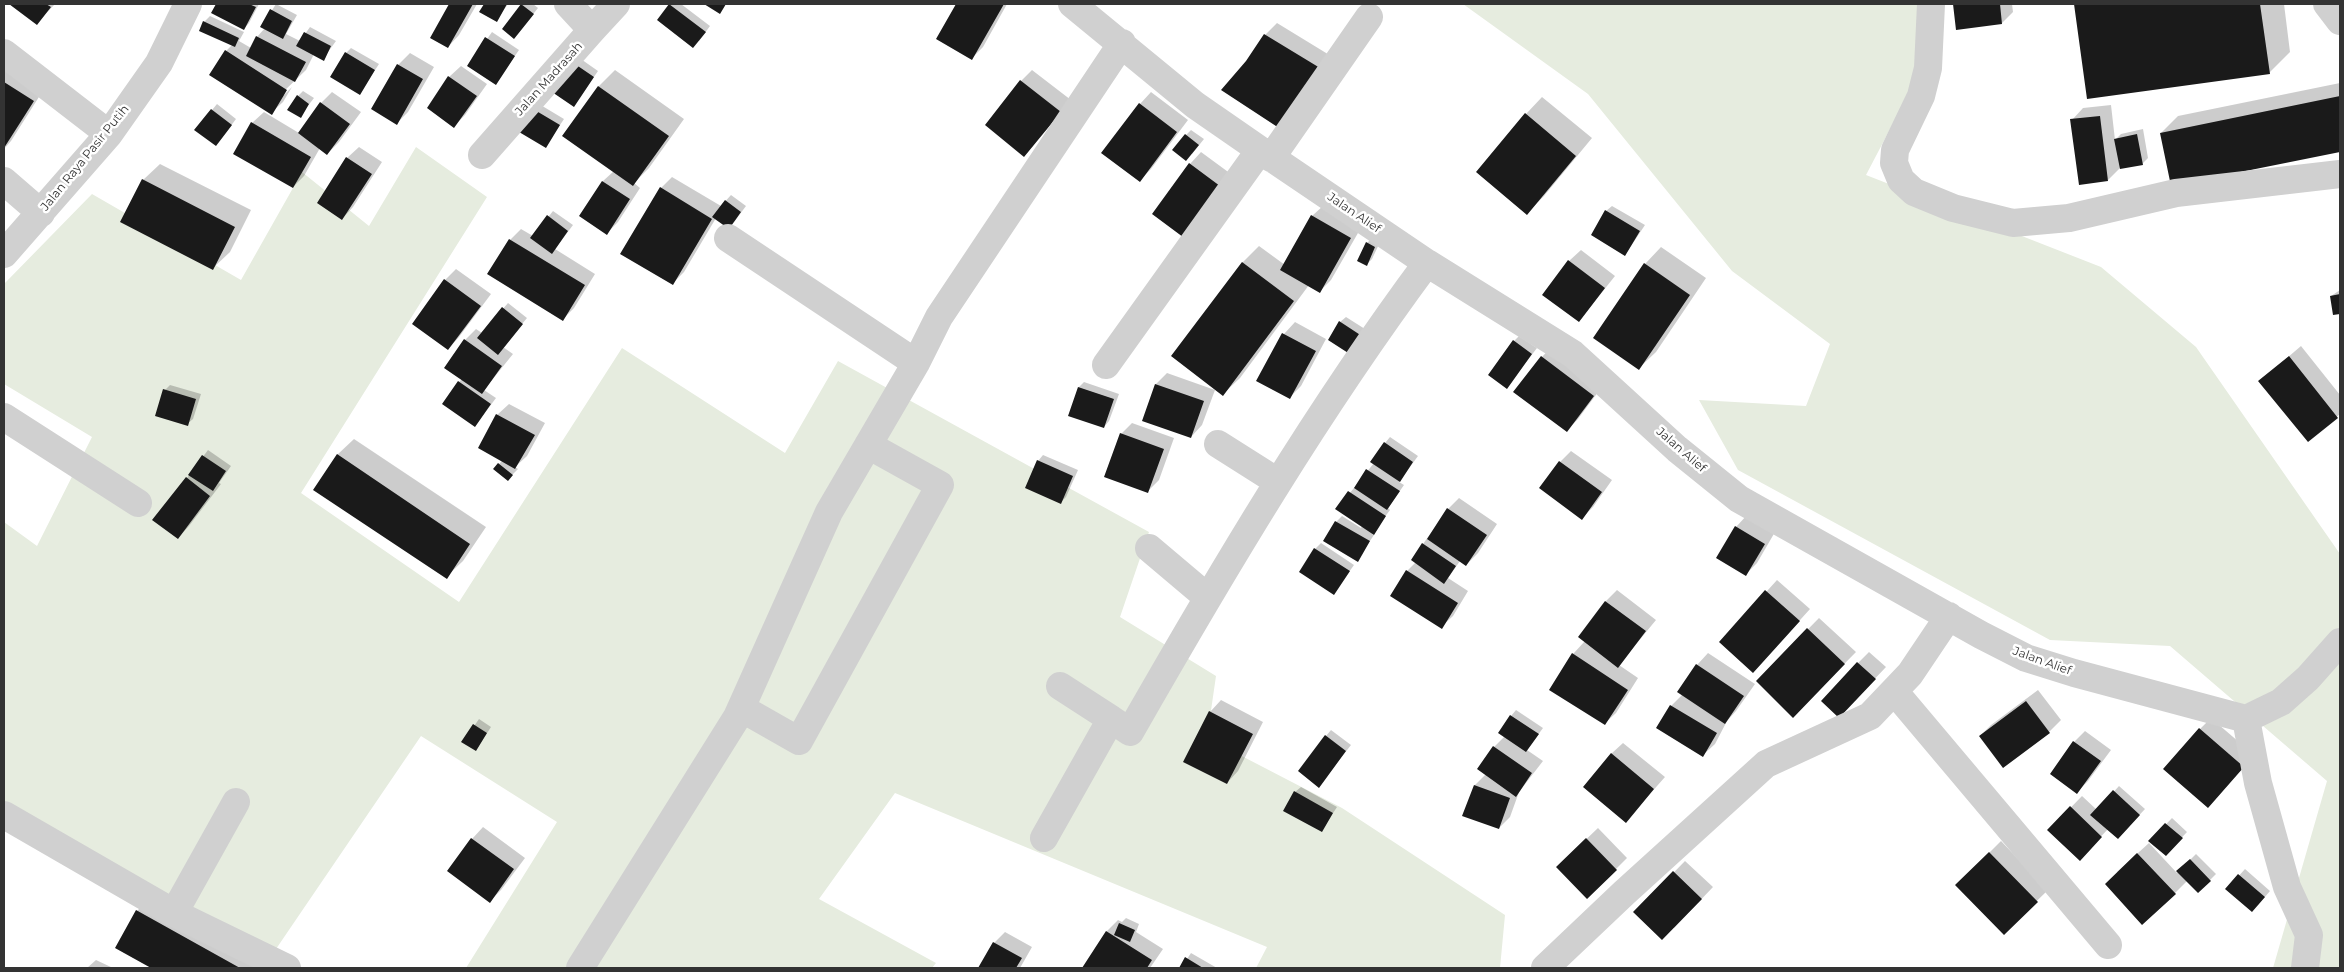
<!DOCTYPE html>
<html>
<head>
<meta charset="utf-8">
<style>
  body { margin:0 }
  #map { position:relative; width:2344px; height:972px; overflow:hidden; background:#fff; font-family:Montserrat,sans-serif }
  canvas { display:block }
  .frame { position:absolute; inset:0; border:5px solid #333; pointer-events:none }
</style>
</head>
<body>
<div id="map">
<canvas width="2344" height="972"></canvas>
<div class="frame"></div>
</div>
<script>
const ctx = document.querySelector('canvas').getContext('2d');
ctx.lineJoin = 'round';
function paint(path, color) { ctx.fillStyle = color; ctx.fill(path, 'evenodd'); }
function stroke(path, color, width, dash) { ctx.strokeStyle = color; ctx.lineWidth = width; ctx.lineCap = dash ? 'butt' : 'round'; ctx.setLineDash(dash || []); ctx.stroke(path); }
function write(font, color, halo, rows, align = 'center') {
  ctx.font = font + ' Montserrat,sans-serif'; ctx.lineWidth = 5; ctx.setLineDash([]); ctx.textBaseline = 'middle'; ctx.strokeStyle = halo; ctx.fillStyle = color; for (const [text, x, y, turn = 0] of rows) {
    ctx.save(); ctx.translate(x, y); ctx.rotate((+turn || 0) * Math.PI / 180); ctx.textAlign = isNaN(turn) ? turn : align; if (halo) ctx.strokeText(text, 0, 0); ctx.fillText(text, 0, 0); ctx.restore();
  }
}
paint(new Path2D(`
  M 1463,4 L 1936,4 L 1932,49 L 1866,175 L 2101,267 L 2196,347 L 2340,554 L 2340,968 L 2273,968 L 2327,781 L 2170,646 L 2050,640 L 1738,470 L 1699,400 L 1806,406 L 1830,344 L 1732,271 L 1588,94 Z
  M 416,147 L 487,197 L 301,493 L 459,602 L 622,348 L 785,453 L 838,361 L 1149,532 L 1120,617 L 1216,676 L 1207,738 L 1342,808 L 1505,915 L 1500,968 L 1256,968 L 1267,947 L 895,793 L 819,899 L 936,963 L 932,968 L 466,968 L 557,822 L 421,736 L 276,949 L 4,826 L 4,522 L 37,546 L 92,437 L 4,384 L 4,284 L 92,194 L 241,280 L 302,172 L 369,226 Z`), '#e6ecdf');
paint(new Path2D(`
  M 11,4 L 55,4 L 37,23 Z
  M 218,4 L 259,4 L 249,23 L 244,29 L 213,12 Z
  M 276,4 L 297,15 L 286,34 L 300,41 L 310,27 L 336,41 L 323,59 L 314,54 L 306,70 L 282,93 L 284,95 L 292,87 L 283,102 L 271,113 L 226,51 L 233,44 L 204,22 L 210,16 L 244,32 L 239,41 L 251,48 L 257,37 L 265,28 L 262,26 Z
  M 451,4 L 477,4 L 459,35 L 448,47 L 432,37 Z
  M 485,4 L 508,4 L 496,21 L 481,12 Z
  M 524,4 L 533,4 L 538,8 L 519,32 L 504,29 Z
  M 671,4 L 681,4 L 710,26 L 699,41 L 658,19 Z
  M 957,4 L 1007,4 L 983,47 L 972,58 L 938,39 Z
  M 1954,4 L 2012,4 L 2013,12 L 2002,23 L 1957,28 Z
  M 2075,4 L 2284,4 L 2290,52 L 2269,73 L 2088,97 Z
  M 1277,23 L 1331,56 L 1290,115 L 1247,62 L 1265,35 Z
  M 492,32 L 519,50 L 496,83 L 468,66 Z
  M 351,48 L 379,64 L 360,93 L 346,53 Z
  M 410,53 L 434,67 L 408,112 L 397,123 L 372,109 L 398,65 Z
  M 578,57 L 598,71 L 574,106 Z
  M 4,64 L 44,89 L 11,141 L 4,149 Z
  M 461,66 L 487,84 L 465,115 L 454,126 L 449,77 Z
  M 615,70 L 684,119 L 649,168 L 634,183 L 640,188 L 618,222 L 607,233 L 580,216 L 603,181 L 614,171 L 564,136 L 599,86 Z
  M 1032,70 L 1071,100 L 1024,155 L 1021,81 Z
  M 2340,83 L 2340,151 L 2172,185 L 2161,133 L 2178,116 Z
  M 303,91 L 314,98 L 300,116 L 298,96 Z
  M 332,92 L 361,112 L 339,142 L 327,154 L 320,148 L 304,176 L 293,187 L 252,123 L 264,112 L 299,133 L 321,103 Z
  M 1151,92 L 1188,120 L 1151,169 L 1140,180 L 1103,153 L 1140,104 Z
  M 1542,97 L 1592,138 L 1544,196 L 1527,213 L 1526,114 Z
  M 534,101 L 564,119 L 546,146 Z
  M 217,104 L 236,119 L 221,139 L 212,110 Z
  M 2111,105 L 2115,140 L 2121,134 L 2143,129 L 2148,158 L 2142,164 L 2121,167 L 2108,180 L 2072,120 L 2083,108 Z
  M 1191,130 L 1204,139 L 1192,154 L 1186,135 Z
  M 359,147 L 382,162 L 353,207 L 342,219 L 347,158 Z
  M 1201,152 L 1235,177 L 1187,238 L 1190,164 Z
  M 160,164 L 251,210 L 230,252 L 213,268 L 143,180 Z
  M 672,177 L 721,206 L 731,195 L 746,206 L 734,222 L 716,218 L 684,272 L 673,283 L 661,188 Z
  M 1324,205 L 1362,226 L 1331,280 L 1320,291 L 1309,285 L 1240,378 L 1223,394 L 1172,356 L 1243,262 L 1259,246 L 1285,265 L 1312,216 Z
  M 1612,206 L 1645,225 L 1625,255 L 1606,211 Z
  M 553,211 L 573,225 L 555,249 L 595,274 L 574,308 L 563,319 L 510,240 L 521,229 L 533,236 Z
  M 1372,238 L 1380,242 L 1372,259 L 1366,265 L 1367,243 Z
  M 1661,247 L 1706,278 L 1656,352 L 1639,368 L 1645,264 Z
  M 1581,250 L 1615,276 L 1579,321 L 1569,261 Z
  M 456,269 L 491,294 L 459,337 L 448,349 L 445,280 Z
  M 2340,290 L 2340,313 L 2334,314 L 2331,296 Z
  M 508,303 L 527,318 L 503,347 L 513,354 L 484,390 L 496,398 L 475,426 L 459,382 L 462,379 L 465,340 L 476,329 L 482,333 Z
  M 1346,317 L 1376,336 L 1364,353 L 1340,322 Z
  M 1295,322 L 1326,339 L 1301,386 L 1290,397 L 1258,380 L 1284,334 Z
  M 1519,336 L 1537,348 L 1507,387 L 1514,341 Z
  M 1553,345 L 1604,384 L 1578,419 L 1567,430 L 1542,357 Z
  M 2301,346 L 2340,395 L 2340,414 L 2308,440 L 2260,381 Z
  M 1167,373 L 1215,390 L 1202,425 L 1191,437 L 1144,420 L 1156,384 Z
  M 1084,382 L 1119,394 L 1109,421 L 1104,427 L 1070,415 L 1079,387 Z
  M 170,385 L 201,394 L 193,419 L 187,424 L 165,390 Z
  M 509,404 L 545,423 L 527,456 L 515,467 L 518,469 L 508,479 L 499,464 L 503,460 L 497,415 Z
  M 1132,423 L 1174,438 L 1159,480 L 1147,492 L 1121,434 Z
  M 1390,437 L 1418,456 L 1399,482 L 1404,485 L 1388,508 L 1390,510 L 1372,534 L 1374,535 L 1357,560 L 1336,522 L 1342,516 L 1361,528 L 1362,526 L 1337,509 L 1374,463 L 1385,443 Z
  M 354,439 L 486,527 L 463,561 L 446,577 L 337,455 Z
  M 208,450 L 231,466 L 219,483 L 221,484 L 189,526 L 178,538 L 187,478 Z
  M 1571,451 L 1612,480 L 1593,507 L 1582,518 L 1560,462 Z
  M 1043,455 L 1078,470 L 1066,497 L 1061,502 L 1038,461 Z
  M 1459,498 L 1497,524 L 1478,553 L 1466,565 L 1460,561 L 1448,578 L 1468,591 L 1453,616 L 1441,627 L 1392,595 L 1407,571 L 1416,562 L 1423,544 L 1448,509 Z
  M 1747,515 L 1775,532 L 1757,563 L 1746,574 L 1736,527 Z
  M 1321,543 L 1354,565 L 1334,593 L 1315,549 Z
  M 1777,580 L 1810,609 L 1764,660 L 1721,642 Z
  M 1617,590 L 1656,620 L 1619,665 L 1638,678 L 1616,713 L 1604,724 L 1573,654 L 1585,641 L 1580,637 L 1606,601 Z
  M 1819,618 L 1856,652 L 1793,716 L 1757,681 Z
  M 1869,652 L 1886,667 L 1850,705 L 1858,663 Z
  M 1708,653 L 1755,684 L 1736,711 L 1727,721 L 1715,744 L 1703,755 L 1671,706 L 1682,695 L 1697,665 Z
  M 2038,690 L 2061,720 L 2049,732 L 2003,766 L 1980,736 L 1991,725 Z
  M 1221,700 L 1263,722 L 1238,771 L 1227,783 L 1210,712 Z
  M 1516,710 L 1543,728 L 1527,750 L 1543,761 L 1519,792 L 1510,817 L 1499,828 L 1464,815 L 1475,785 L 1486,774 L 1479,769 L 1494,747 L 1505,736 L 1511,716 Z
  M 2211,718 L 2254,755 L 2208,807 L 2200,729 Z
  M 479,719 L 491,727 L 476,750 L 463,742 Z
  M 1331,730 L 1351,745 L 1319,786 L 1326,736 Z
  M 2085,731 L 2111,750 L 2088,781 L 2077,792 L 2074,742 Z
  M 1623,743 L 1665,777 L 1626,821 L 1611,754 Z
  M 2119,786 L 2145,809 L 2118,838 L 2108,829 L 2080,859 L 2049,830 L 2082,796 L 2097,810 Z
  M 1301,787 L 1337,807 L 1322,830 L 1295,792 Z
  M 2172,818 L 2187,832 L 2171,849 L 2150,841 Z
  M 483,827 L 525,858 L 501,890 L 490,901 L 472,839 Z
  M 1598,828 L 1627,858 L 1587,898 L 1557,867 Z
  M 2001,841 L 2048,890 L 2004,933 L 1957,885 Z
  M 2149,843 L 2177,873 L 2196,854 L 2216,874 L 2198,892 L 2187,881 L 2175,893 L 2117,872 Z
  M 1685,861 L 1713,887 L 1674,928 L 1635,912 Z
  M 2245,869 L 2270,891 L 2258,905 L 2227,889 Z
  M 154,894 L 269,968 L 154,968 L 117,948 L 137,911 Z
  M 1126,918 L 1139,924 L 1136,932 L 1163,949 L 1150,968 L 1084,968 L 1107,931 L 1118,920 L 1122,922 Z
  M 1005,932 L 1032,947 L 1020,968 L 980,968 L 994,943 Z
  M 1191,953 L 1217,968 L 1181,968 Z
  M 96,960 L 113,968 L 87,968 Z`), '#0003');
paint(new Path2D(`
  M 9,4 L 46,4 L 51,7 L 37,25 Z
  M 216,4 L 249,4 L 256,7 L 244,30 L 211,13 Z
  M 449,4 L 473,4 L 448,48 L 430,38 Z
  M 484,4 L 507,4 L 497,22 L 479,12 Z
  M 521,4 L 534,14 L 514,39 L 502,29 Z
  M 669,4 L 706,32 L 693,48 L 657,20 Z
  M 704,4 L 726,4 L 720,14 Z
  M 956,4 L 1004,4 L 972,60 L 936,39 Z
  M 1953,4 L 2000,4 L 2002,24 L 1956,30 Z
  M 2074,4 L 2260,4 L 2270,74 L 2087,99 Z
  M 270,9 L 292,21 L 283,39 L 260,27 Z
  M 203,21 L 239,38 L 235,47 L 199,31 Z
  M 304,32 L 331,46 L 324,61 L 296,46 Z
  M 1264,34 L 1320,68 L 1279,128 L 1221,90 L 1246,61 Z
  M 256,36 L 306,62 L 295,82 L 246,56 Z
  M 485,37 L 515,56 L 496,85 L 467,66 Z
  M 225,50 L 287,90 L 272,115 L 209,75 Z
  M 345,52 L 375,70 L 360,95 L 330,77 Z
  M 572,62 L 594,77 L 574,107 L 552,92 Z
  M 397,64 L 423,79 L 397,125 L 371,109 Z
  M 448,76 L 477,96 L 454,128 L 427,108 Z
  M 1020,80 L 1061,112 L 1024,157 L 985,125 Z
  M 4,82 L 34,101 L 4,148 Z
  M 598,86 L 669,136 L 633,186 L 562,136 Z
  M 297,95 L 309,104 L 301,118 L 287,110 Z
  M 2340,96 L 2340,152 L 2171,186 L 2160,133 Z
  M 320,102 L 350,124 L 327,155 L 298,133 Z
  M 1139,103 L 1177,132 L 1140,182 L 1101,153 Z
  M 528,106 L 560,125 L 546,148 L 514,129 Z
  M 211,109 L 232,125 L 216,146 L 194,130 Z
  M 1525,113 L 1576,156 L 1527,215 L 1476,172 Z
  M 2100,116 L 2108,181 L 2079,185 L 2070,119 Z
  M 251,122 L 311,157 L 293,188 L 233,154 Z
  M 1185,134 L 1199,145 L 1186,161 L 1172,150 Z
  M 2137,134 L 2143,165 L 2120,169 L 2114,139 Z
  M 346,157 L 372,174 L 342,220 L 317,203 Z
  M 1189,163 L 1224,189 L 1187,240 L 1152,214 Z
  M 142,179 L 235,227 L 213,270 L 120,222 Z
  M 602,181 L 630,199 L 607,235 L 579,216 Z
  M 660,187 L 712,219 L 673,285 L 620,254 Z
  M 725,200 L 741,212 L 729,229 L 712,217 Z
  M 1605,210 L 1640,231 L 1625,256 L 1591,235 Z
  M 547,215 L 568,231 L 552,254 L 530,238 Z
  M 1311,215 L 1351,238 L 1320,293 L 1280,270 Z
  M 509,239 L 585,285 L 563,321 L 487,274 Z
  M 1366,242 L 1375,247 L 1367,266 L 1357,261 Z
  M 1568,260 L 1605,288 L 1579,322 L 1542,295 Z
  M 1242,262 L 1294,301 L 1223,396 L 1171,356 Z
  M 1644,263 L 1690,295 L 1639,370 L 1593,338 Z
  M 444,279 L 481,306 L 448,350 L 412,324 Z
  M 2340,294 L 2340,314 L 2333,315 L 2330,296 Z
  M 502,307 L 523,324 L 498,355 L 477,338 Z
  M 1339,321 L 1371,342 L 1359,360 L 1328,340 Z
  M 1282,333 L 1316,351 L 1290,399 L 1256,381 Z
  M 464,339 L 502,366 L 482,394 L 444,368 Z
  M 1513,340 L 1532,354 L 1507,389 L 1488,375 Z
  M 1541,356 L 1594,396 L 1567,432 L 1513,392 Z
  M 2289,356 L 2338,418 L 2308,442 L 2258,381 Z
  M 458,381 L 491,404 L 475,427 L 442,404 Z
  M 1155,384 L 1204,401 L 1191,438 L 1142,421 Z
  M 1078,387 L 1114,399 L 1104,428 L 1068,416 Z
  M 163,389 L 196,399 L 188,426 L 155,416 Z
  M 496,414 L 535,435 L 515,469 L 478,448 Z
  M 1120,433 L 1164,449 L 1148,493 L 1104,477 Z
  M 1384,442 L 1413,462 L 1400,482 L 1370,462 Z
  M 337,454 L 470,544 L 447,579 L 313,490 Z
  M 202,455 L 226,471 L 213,491 L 188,475 Z
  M 1037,460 L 1073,476 L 1061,504 L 1025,488 Z
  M 1559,461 L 1602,492 L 1582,520 L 1539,488 Z
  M 498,463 L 513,475 L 508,481 L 493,469 Z
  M 1366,469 L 1400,491 L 1387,510 L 1354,488 Z
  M 186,477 L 210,496 L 178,539 L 152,520 Z
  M 1348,491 L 1386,516 L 1374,535 L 1335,509 Z
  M 1447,508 L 1487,535 L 1466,566 L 1427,539 Z
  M 1335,521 L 1370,541 L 1358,562 L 1323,541 Z
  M 1735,526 L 1765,544 L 1746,576 L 1716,558 Z
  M 1422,543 L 1456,566 L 1444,584 L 1411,560 Z
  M 1314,548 L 1350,571 L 1334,595 L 1299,572 Z
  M 1406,570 L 1458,603 L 1442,629 L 1390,596 Z
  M 1765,590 L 1800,621 L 1753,673 L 1719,642 Z
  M 1605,601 L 1646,631 L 1618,668 L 1578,637 Z
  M 1807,628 L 1845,664 L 1793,718 L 1756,681 Z
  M 1572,653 L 1628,690 L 1605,725 L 1549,690 Z
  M 1857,662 L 1876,679 L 1839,718 L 1821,701 Z
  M 1696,664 L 1744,696 L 1725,724 L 1677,692 Z
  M 2026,701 L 2050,733 L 2003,768 L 1979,736 Z
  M 1670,705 L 1717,733 L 1703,757 L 1656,728 Z
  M 1209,711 L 1253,734 L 1227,784 L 1183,762 Z
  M 1510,715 L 1539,734 L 1526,752 L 1498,733 Z
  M 473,724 L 487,733 L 476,751 L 461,742 Z
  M 2199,728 L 2244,767 L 2208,808 L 2163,769 Z
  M 1325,735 L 1346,751 L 1319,788 L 1298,771 Z
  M 2073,741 L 2101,761 L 2077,794 L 2050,774 Z
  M 1493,746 L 1532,773 L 1516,797 L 1477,769 Z
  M 1611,753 L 1654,789 L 1626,823 L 1583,787 Z
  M 1474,785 L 1510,798 L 1499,829 L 1462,816 Z
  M 2113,790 L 2140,815 L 2118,839 L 2090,815 Z
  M 1294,791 L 1333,813 L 1322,832 L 1283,811 Z
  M 2070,806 L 2102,837 L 2080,861 L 2047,830 Z
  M 2165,823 L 2183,838 L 2166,856 L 2148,841 Z
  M 471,838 L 514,869 L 490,903 L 447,871 Z
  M 1586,838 L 1617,870 L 1587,899 L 1556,867 Z
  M 1989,852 L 2038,902 L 2004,935 L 1955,885 Z
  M 2137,853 L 2176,894 L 2142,925 L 2105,884 Z
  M 2190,859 L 2211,881 L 2198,893 L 2176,871 Z
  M 1673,871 L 1702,899 L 1662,940 L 1633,912 Z
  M 2238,874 L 2265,897 L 2252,912 L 2225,889 Z
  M 136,910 L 240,968 L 151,968 L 115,948 Z
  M 1119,923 L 1135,930 L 1130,942 L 1114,935 Z
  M 1106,931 L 1152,960 L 1147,968 L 1082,968 Z
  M 993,942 L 1022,958 L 1016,968 L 978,968 Z
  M 1185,957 L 1203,968 L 1179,968 Z`), '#1a1a1a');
stroke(new Path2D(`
  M 1072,4 L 1195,105 L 1260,150 L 1427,263 L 1573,354 L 1677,449 L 1739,499 L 1981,635 L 2026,658 L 2074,673 L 2246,719 L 2281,702 L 2308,678 L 2340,642
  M 1931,4 L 1928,68 L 1921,96 L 1895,150 L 1894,163 L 1901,180 L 1914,192 L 1953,208 L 2013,223 L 2069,218 L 2176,193 L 2340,174
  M 2327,4 L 2340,21
  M 592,30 L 616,4
  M 4,53 L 109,134
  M 482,155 L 592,30 L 568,4
  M 1271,158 L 1369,17
  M 4,181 L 41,213
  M 728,238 L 916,363
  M 4,254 L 109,134 L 159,63 L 188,4
  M 1106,365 L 1260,150
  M 4,417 L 138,503
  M 1218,444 L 1278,482
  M 1149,548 L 1207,597
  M 1060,686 L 1111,719
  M 1894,691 L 2108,945
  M 741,708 L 799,741 L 940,485 L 868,445
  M 2246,719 L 2258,783 L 2287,887 L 2309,935 L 2305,968
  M 4,815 L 174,913 L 287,968
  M 1044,838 L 1111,719 L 1130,732 C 1222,571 1317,411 1427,263
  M 174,913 L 236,802
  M 580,968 L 737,717 L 829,512 L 916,363 L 939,317 L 1122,43
  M 1545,968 L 1624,893 L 1766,764 L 1870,716 L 1910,674 L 1949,616`), '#d0d0d0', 28);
write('12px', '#333', '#fff', [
  ["Jalan Madrasah",549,79,-48],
  ["Jalan Raya Pasir Putih",85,158,-51],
  ["Jalan Alief",1354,213,34],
  ["Jalan Alief",1681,450,41],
  ["Jalan Alief",2042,661,20]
]);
</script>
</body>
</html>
